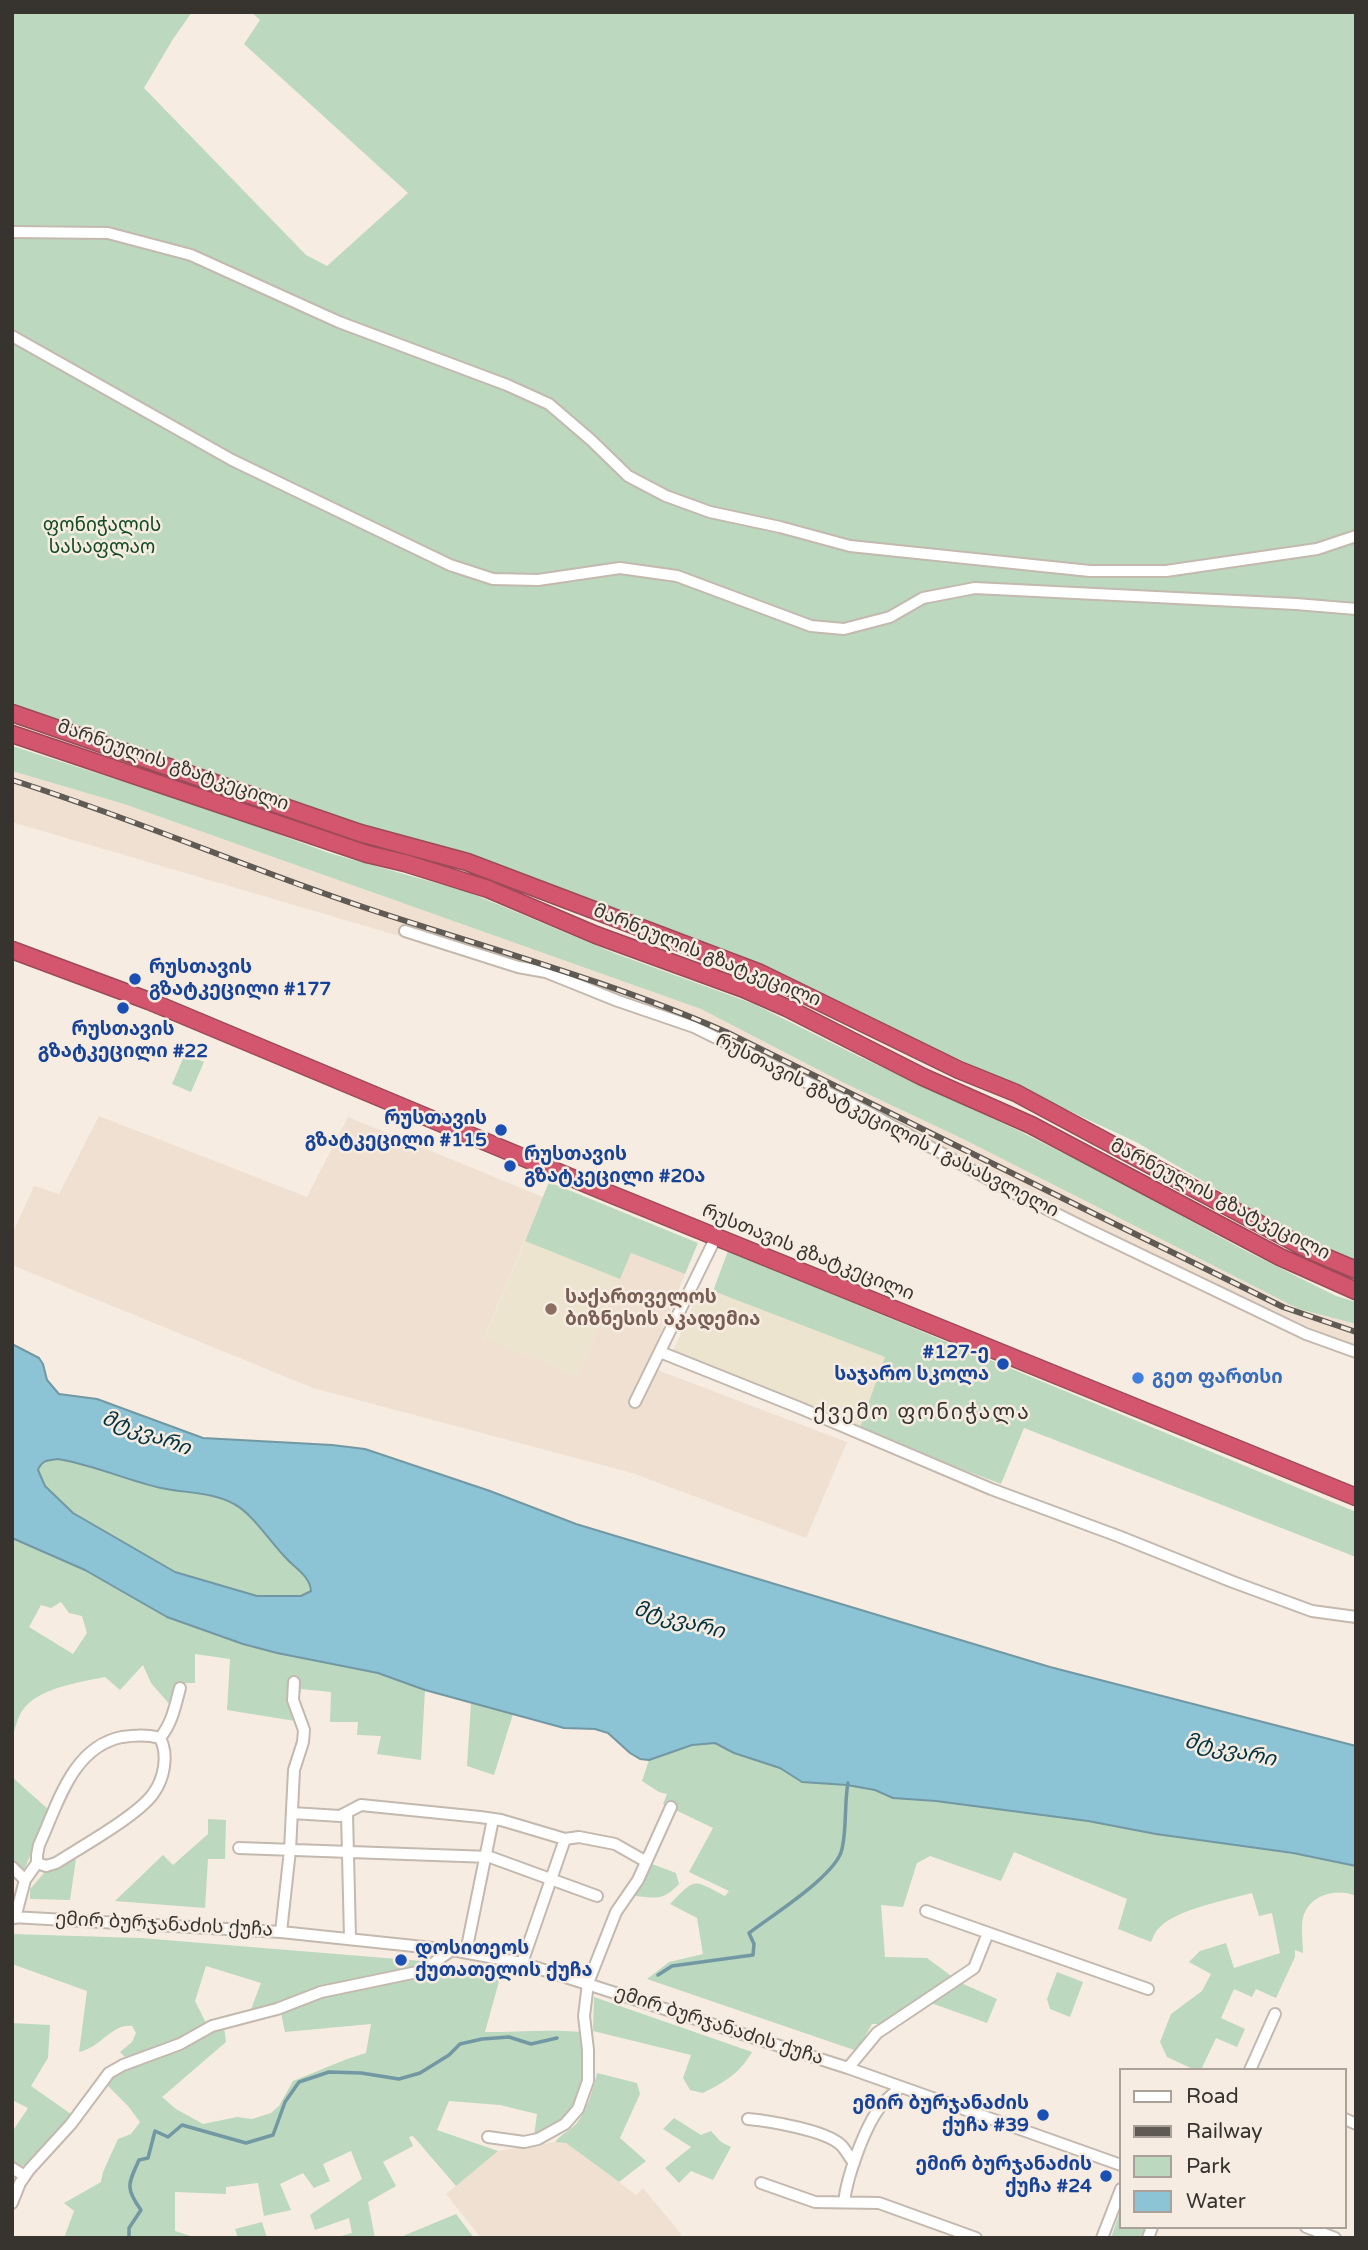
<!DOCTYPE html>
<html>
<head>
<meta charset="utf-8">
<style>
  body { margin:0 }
  #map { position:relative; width:1368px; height:2250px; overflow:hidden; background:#f6ece2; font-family:"Varela Round",sans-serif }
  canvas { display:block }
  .frame { position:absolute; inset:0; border:14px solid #37332f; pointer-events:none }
  .legend { position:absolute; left:1119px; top:2068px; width:228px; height:161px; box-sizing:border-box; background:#f6ece2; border:2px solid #aaa29a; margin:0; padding:9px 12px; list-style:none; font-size:21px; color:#37332f }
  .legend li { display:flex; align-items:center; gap:14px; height:35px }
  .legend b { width:35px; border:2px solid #aaa29a }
</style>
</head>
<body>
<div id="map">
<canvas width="1368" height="2250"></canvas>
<div class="frame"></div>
<ul class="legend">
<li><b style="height:9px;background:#fff"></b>Road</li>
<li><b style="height:9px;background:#5f5a54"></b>Railway</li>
<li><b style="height:19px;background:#bcd8bf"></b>Park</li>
<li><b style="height:19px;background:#8cc3d5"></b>Water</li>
</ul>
</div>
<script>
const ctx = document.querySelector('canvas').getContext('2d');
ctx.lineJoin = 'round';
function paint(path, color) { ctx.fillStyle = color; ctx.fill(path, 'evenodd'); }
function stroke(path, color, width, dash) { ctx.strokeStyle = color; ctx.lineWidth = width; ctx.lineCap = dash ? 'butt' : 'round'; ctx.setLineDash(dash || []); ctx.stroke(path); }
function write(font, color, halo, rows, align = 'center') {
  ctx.font = font + ' "Varela Round","Noto Sans Georgian",sans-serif'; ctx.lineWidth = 5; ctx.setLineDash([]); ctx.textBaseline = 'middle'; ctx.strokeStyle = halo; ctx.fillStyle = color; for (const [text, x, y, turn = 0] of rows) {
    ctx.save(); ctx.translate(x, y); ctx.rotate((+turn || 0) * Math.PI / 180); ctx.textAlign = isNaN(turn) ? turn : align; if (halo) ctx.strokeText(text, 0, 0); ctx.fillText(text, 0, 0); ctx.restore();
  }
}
paint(new Path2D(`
  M 12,771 L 124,804 L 701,1009 L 842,1082 L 961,1138 L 1299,1309 L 1356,1324 L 1356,1348 L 1006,1193 L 691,1028 L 525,973 L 12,822 Z
  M 99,1116 L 307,1197 L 348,1117 L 543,1197 L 484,1338 L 577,1376 L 631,1253 L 685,1274 L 647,1366 L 847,1442 L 806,1538 L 632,1473 L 313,1388 L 12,1265 L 12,1234 L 34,1186 L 59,1194 Z
  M 555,2142 L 566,2143 L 636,2195 L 643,2188 L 681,2234 L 680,2238 L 481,2238 L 446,2194 L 498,2151 Z`), '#f0e0d1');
paint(new Path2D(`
  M 525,1241 L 620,1279 L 577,1376 L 484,1339 Z
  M 701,1288 L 713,1291 L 886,1357 L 859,1430 L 672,1353 Z`), '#ece4ce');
paint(new Path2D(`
  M 12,12 L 192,12 L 173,39 L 144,88 L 306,255 L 327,266 L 408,193 L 244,44 L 260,20 L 251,12 L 1356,12 L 1356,1262 L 1299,1237 L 1136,1142 L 804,987 L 12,706 Z
  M 12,746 L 218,812 L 329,853 L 468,892 L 614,953 L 754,1004 L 858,1056 L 1017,1130 L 1113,1178 L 1240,1248 L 1336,1296 L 1356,1302 L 1356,1324 L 1299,1309 L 961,1138 L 842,1082 L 701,1009 L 124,804 L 12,771 Z
  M 185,1054 L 204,1062 L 191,1092 L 172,1084 Z
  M 549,1182 L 698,1243 L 685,1274 L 631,1253 L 620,1279 L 525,1241 Z
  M 728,1251 L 1356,1512 L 1356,1557 L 1024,1428 L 1001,1484 L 859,1430 L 885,1357 L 713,1291 Z
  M 58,1459 C 94,1465 126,1480 161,1488 C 184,1493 213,1492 234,1504 C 253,1514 270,1542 286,1558 C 295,1568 310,1576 311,1591 L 301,1596 L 257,1596 L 175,1572 L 73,1513 L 45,1486 L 38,1470 C 42,1460 48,1460 58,1459 Z
  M 12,1538 L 85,1570 L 167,1617 L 243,1644 L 277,1653 L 378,1673 L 425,1690 L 421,1760 L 377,1754 L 381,1736 L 357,1735 L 358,1722 L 330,1722 L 331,1692 L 301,1689 L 295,1721 L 227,1710 L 230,1659 L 195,1654 L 195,1683 L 181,1683 L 174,1691 L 171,1706 L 151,1683 L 143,1665 L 120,1690 L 105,1677 C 80,1682 37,1688 22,1711 C 17,1719 15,1729 12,1738 ZM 61,1602 L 69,1613 L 82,1616 L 87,1633 L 73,1654 L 29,1627 L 41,1605 L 51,1608 Z
  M 471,1703 L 513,1714 L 494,1775 L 467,1766 Z
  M 715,1743 L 734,1753 L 780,1768 L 802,1782 L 847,1785 L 875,1790 L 893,1798 L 936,1801 L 1088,1821 L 1156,1834 L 1329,1859 L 1356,1866 L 1356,1896 C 1338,1888 1312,1894 1304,1914 C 1300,1925 1303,1941 1303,1953 L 1295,1950 L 1295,1957 L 1276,1998 L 1256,1989 L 1252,1997 L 1234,1989 L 1221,2018 L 1245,2029 L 1237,2047 L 1216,2038 L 1201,2070 L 1195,2070 L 1167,2057 L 1160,2042 L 1171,2014 L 1202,1991 L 1211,1974 L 1189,1962 L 1200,1951 L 1226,1943 L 1234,1968 L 1280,1953 L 1272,1913 L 1259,1916 L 1252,1893 C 1229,1899 1175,1910 1159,1928 C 1155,1931 1153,1938 1151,1942 L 1118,1929 L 1127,1899 L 1014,1852 L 1001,1881 L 930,1856 L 917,1863 L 903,1907 L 881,1905 L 885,1957 L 927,1958 L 954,1978 L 889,2020 L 881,2024 L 872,2024 L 857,2051 L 647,1979 L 669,1962 L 703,1954 L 697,1918 L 670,1904 C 696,1877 692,1879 725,1896 L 729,1891 L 689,1872 L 713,1828 L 663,1804 L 667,1794 L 659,1792 L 642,1781 L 649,1760 L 692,1745 Z
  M 12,1777 L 49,1810 L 25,1868 L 21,1870 L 12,1863 Z
  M 208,1819 L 226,1820 L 225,1859 L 208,1859 L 205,1908 L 115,1901 L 163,1855 L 173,1865 L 208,1834 Z
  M 76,1859 L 70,1900 L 30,1899 L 30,1889 L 45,1872 Z
  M 652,1864 L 676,1873 L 679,1884 C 663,1901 656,1898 635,1896 L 649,1866 Z
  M 12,1934 L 141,1938 L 422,1961 L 421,1965 L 327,1985 L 278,2005 L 250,2012 L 261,1983 L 206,1966 L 195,2001 L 206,2023 L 169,2043 L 125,2057 L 120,2052 L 132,2042 L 136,2033 L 132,2026 C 112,2023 102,2047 79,2052 L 87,1991 L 12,1964 Z
  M 454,1965 L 501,1974 L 485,2032 C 517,2032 550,2029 582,2032 C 584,2063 591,2098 564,2121 C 556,2127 544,2131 534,2136 L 537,2114 L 500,2105 L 449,2101 L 437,2130 L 498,2151 L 456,2186 L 413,2136 L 409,2137 L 413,2146 L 383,2162 L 396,2186 L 368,2202 L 375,2238 L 334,2238 L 352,2233 L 349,2218 L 315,2230 L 310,2215 L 362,2179 L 351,2151 L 323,2164 L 330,2181 L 314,2188 L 303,2173 L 280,2184 L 291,2210 L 264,2216 L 258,2183 L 226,2187 L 226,2194 L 175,2192 L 175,2231 L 197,2238 L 64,2238 L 74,2211 L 64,2203 L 101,2182 L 103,2172 L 118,2139 L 131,2134 L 140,2122 L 128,2106 L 105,2083 L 127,2068 L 224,2027 L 226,2042 L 162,2097 L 176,2109 L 203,2124 L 237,2117 L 252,2119 L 271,2113 L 279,2106 L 293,2081 L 347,2059 L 366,2053 L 371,2024 L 285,2032 L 281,2013 L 323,1995 L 430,1973 Z
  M 1057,1972 L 1083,1982 L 1070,2017 L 1050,2009 L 1047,1999 Z
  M 961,1983 L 997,1999 L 987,2023 L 931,2003 Z
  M 594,1997 L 752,2052 C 739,2074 726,2081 703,2093 L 690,2090 L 683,2078 L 691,2055 L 593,2031 Z
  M 12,2023 L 50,2025 L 48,2058 L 31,2086 L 71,2114 L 61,2128 L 29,2164 L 21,2166 L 12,2161 L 12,2132 L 28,2108 L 12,2100 Z
  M 597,2073 L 637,2083 L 640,2094 L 620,2138 L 646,2161 L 619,2182 L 566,2143 L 555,2142 C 561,2134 571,2130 577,2123 C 588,2108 593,2090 597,2073 Z
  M 674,2118 L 701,2135 L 711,2131 L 721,2142 L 731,2147 L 713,2180 L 691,2171 L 679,2183 L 665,2168 L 691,2147 L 663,2129 Z
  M 1121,2209 L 1121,2227 L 1146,2227 L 1142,2238 L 1111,2238 Z
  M 456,2214 L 474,2238 L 404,2238 L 403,2236 Z
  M 262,2222 L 267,2238 L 238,2238 L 235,2229 Z`), '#bcd8bf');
const water = new Path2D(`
  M 12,1344 L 39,1358 L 43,1364 L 47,1380 L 59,1394 L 97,1399 L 203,1438 L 332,1445 L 365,1449 L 490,1491 L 576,1524 L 1050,1667 L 1356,1746 L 1356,1866 L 1293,1853 L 1156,1834 L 1088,1821 L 936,1801 L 893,1798 L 875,1790 L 847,1785 L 802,1782 L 780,1768 L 734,1753 L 715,1743 L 692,1745 L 649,1760 L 640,1759 L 630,1753 L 608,1733 L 595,1729 L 564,1728 L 425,1690 L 378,1673 L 277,1653 L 243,1644 L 167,1617 L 85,1570 L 12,1538 ZM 58,1459 C 94,1465 126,1480 161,1488 C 184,1493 213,1492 234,1504 C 253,1514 270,1542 286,1558 C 295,1568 310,1576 311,1591 L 301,1596 L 257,1596 L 175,1572 L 73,1513 L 45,1486 L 38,1470 C 42,1460 48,1460 58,1459 Z`);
paint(water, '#8cc3d5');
stroke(water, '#7298a3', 2);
stroke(new Path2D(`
  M 658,1975 L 672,1966 L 753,1955 L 754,1944 L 749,1933 C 771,1916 837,1875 842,1849 C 847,1828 844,1805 848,1783
  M 129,2238 L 129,2228 L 141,2210 C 125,2188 128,2184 139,2160 L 148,2158 L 155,2131 L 168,2137 L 182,2125 L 246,2143 L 273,2135 L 285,2102 L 299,2082 L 329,2072 L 361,2073 L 399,2079 L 420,2073 L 449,2055 L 460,2044 L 482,2039 L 509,2037 L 531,2044 L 557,2038`), '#7298a3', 3.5);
const minor = new Path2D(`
  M 12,232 L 108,233 L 191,255 L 339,322 L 507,385 L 549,404 L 591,440 L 628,476 L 666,496 L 710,512 L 780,527 L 850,546 L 1090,571 L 1166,571 L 1317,549 L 1356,536
  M 12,336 L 232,460 L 450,565 L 493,579 L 538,580 L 620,568 L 677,576 L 811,626 L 844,629 L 890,617 L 923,598 L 975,588 L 1296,604 L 1356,609
  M 405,931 L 518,967 L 546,972 L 618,1001 L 694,1027 L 871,1114 L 1006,1189 L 1085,1228 L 1306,1334 L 1356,1352
  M 660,1352 L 800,1408 L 991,1489 L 1118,1536 L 1233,1582 L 1312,1611 L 1356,1617
  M 635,1402 L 716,1237
  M 160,1738 C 172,1723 175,1707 180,1688
  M 292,1813 L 340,1816 L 361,1805 L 480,1817 L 501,1820 L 565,1839 L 579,1837 L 615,1844 L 645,1861
  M 347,1813 L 350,1938
  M 239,1848 L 490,1857 L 597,1896
  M 12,1867 L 25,1880
  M 926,1911 L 1148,1989
  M 12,1917 L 281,1932 L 452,1950 L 522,1963 L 848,2068 L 1121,2165
  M 15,1918 L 25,1880 L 37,1863 L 37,1855 L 39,1845 C 58,1804 72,1747 122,1737 C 135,1735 147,1734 160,1738 C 169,1755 164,1779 153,1794 C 137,1816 81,1847 56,1863 L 46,1866 L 37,1863
  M 281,1932 L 290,1850 L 294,1770 L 303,1742 L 304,1730 L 293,1700 L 294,1682
  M 466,1952 L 493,1819
  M 522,1963 L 565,1839
  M 848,2068 L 877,2033 L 974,1968 L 988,1933
  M 1250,2070 L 1275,2014
  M 748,2119 C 769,2121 825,2130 841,2145 C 846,2150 849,2157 854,2163
  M 1345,2119 L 1356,2124
  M 488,2137 L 524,2142 L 538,2139 L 565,2124 L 578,2109 L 588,2081 L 588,2050 L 584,2016 L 588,1983 L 616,1912 L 638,1880 L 671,1807
  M 12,2168 L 25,2176
  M 761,2183 L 815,2202 L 879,2203 L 976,2238
  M 844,2202 C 847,2176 865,2126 881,2106 C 886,2099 894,2093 901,2087
  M 12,2203 L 20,2183 L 29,2170 L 71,2124 L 109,2073 L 123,2065 L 180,2044 L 212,2026 L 277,2009 L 321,1992 L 422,1971 L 452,1950
  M 1306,2227 L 1335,2238
  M 1102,2238 L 1121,2189
  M 1148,2238 L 1152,2227`);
const highway = new Path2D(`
  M 12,713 L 360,833 L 467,862 L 760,973 L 959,1070 L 1016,1093 L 1256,1222 L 1311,1251 L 1356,1270
  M 12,734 L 367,854 L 405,863 L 488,889 L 596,935 L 744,989 L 787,1008 L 923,1077 L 1031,1125 L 1280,1257 L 1356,1291
  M 12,950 L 149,1001 L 608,1193 L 1356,1497`);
stroke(minor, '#c3b9af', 14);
stroke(highway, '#9c4a58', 19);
stroke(minor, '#fff', 10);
stroke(highway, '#d3566e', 16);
const rail = new Path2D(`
  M 12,780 C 132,818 247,868 366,908 C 486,948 610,981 726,1032 L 1283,1307 L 1356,1332`);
stroke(rail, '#5f5a54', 6);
stroke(rail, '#f6ece2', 3.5, [10]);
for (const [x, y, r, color] of [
  [135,979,7,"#1a4fb4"],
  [123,1008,7,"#1a4fb4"],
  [501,1130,7,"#1a4fb4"],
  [510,1166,7,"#1a4fb4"],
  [551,1309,7,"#8d6e63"],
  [1003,1364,7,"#1a4fb4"],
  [1138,1378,7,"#3f7fe0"],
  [401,1960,7,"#1a4fb4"],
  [1043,2115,7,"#1a4fb4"],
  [1106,2176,7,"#1a4fb4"]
]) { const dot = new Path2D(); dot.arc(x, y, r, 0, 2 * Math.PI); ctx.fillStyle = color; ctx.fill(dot); stroke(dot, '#f6ece2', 2.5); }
write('19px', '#114c22', '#f6ece2', [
  ["ფონიჭალის",102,526],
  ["სასაფლაო",102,548]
]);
write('19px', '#37332f', '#f6ece2', [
  ["მარნეულის გზატკეცილი",173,766,19],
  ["მარნეულის გზატკეცილი",707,956,22],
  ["რუსთავის გზატკეცილის I გასასვლელი",887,1126,27],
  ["მარნეულის გზატკეცილი",1220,1200,27],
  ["რუსთავის გზატკეცილი",808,1253,22],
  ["ემირ ბურჯანაძის ქუჩა",164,1925,3],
  ["ემირ ბურჯანაძის ქუჩა",719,2026,18]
]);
write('bold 19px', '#164399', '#f6ece2', [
  ["რუსთავის",149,968,"left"],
  ["გზატკეცილი #177",149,990,"left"],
  ["რუსთავის",123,1030,"center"],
  ["გზატკეცილი #22",123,1052,"center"],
  ["რუსთავის",487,1119],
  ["გზატკეცილი #115",487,1141],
  ["რუსთავის",524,1155,"left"],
  ["გზატკეცილი #20ა",524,1177,"left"],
  ["#127-ე",989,1353],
  ["საჯარო სკოლა",989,1375],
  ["დოსითეოს",415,1949,"left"],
  ["ქუთათელის ქუჩა",415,1971,"left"],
  ["ემირ ბურჯანაძის",1029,2104],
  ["ქუჩა #39",1029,2126],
  ["ემირ ბურჯანაძის",1092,2165],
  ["ქუჩა #24",1092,2187]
], 'right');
write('bold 19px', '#785e54', '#f6ece2', [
  ["საქართველოს",565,1298],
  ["ბიზნესის აკადემია",565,1320]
], 'left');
write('bold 19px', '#366cbe', '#f6ece2', [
  ["გეთ ფართსი",1152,1378]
], 'left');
ctx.letterSpacing = '2px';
write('21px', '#37332f', '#f6ece2', [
  ["ქვემო ფონიჭალა",922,1413]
]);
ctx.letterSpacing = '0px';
write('italic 21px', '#003340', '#f6ece2', [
  ["მტკვარი",146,1434,20],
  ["მტკვარი",679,1621,15],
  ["მტკვარი",1230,1751,12]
]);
</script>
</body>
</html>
